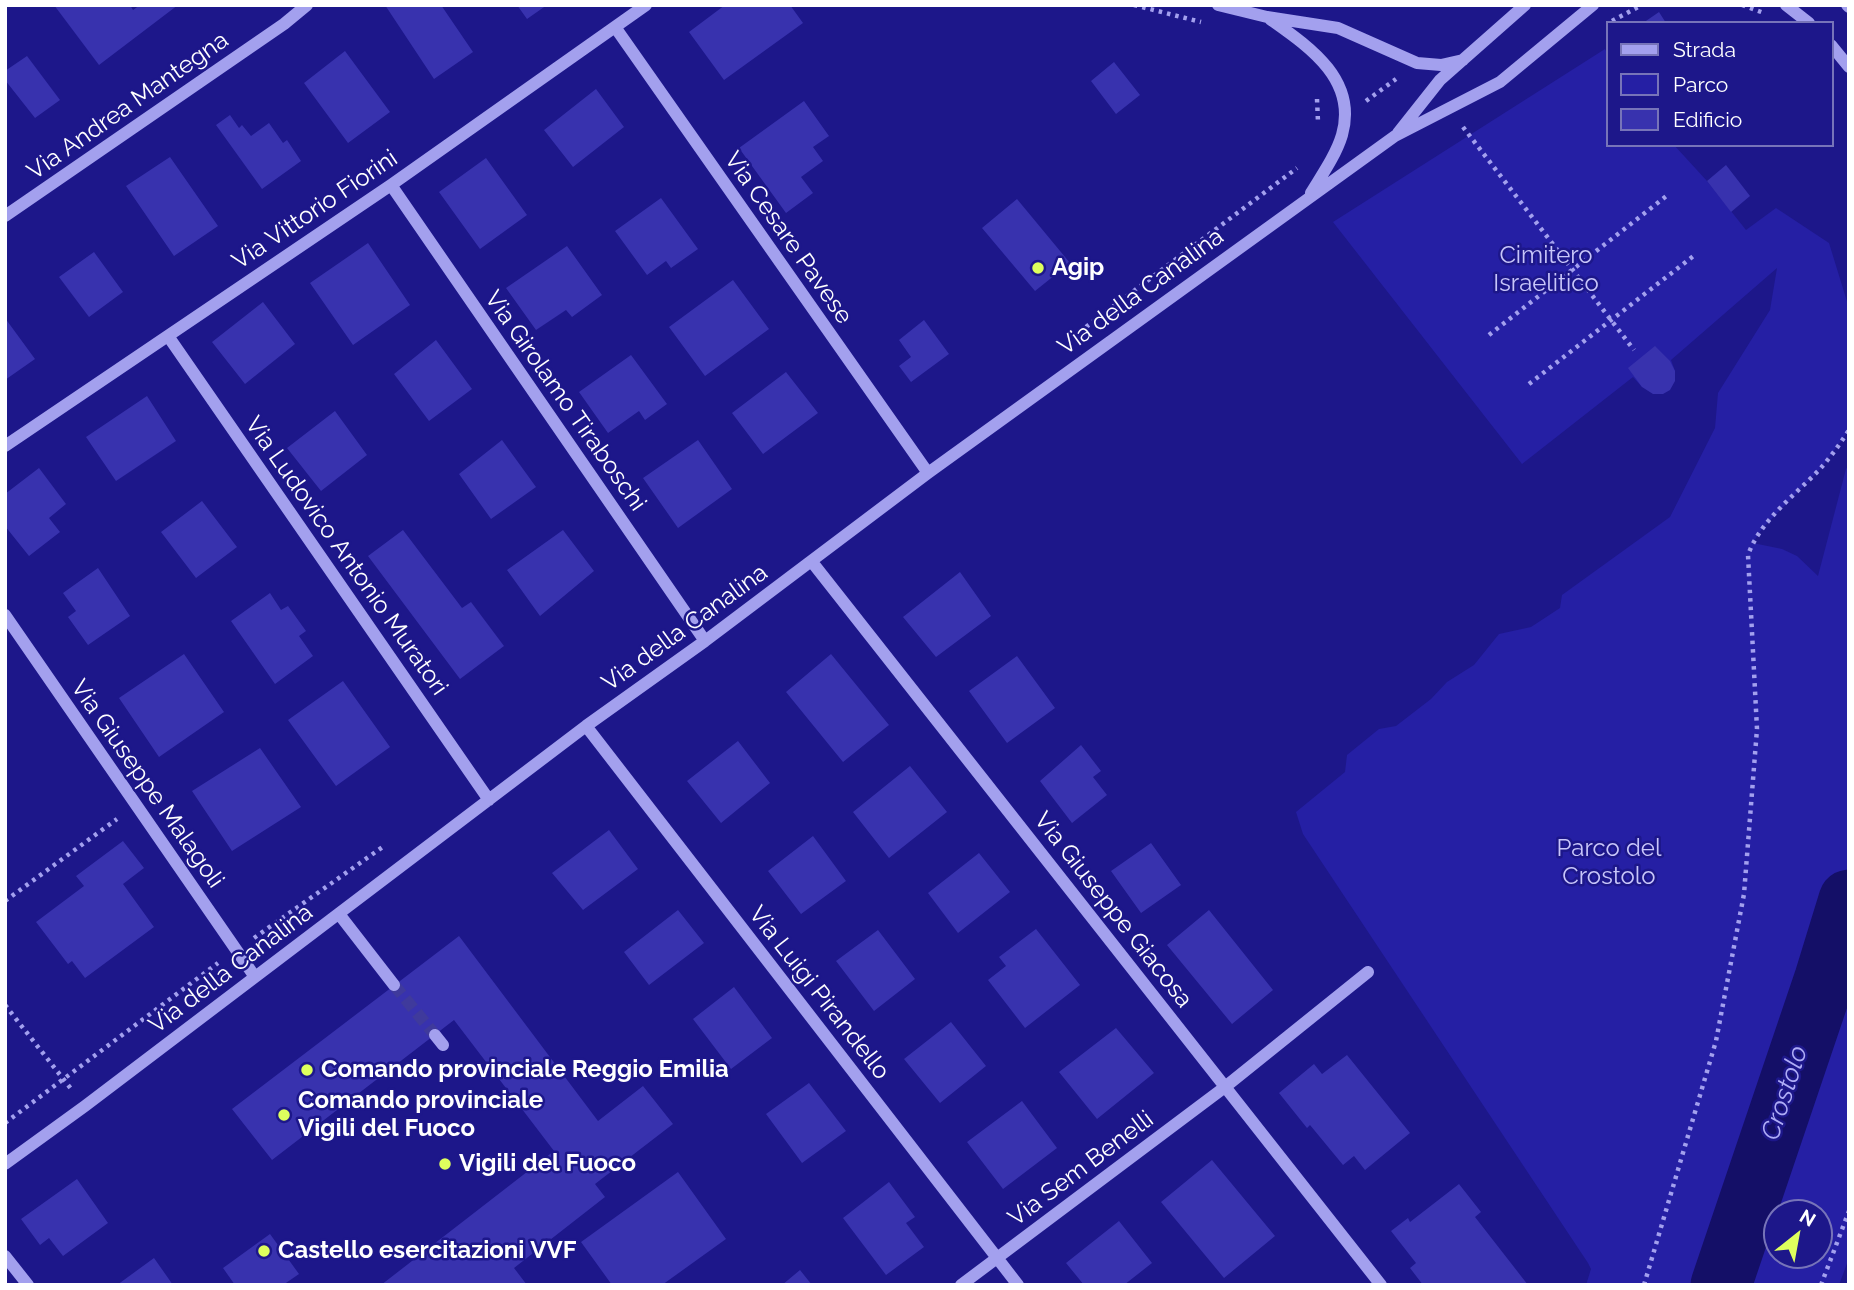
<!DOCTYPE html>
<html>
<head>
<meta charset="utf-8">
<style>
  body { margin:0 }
  #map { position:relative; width:1854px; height:1290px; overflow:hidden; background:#1d178a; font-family:Raleway,sans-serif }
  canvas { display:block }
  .frame { position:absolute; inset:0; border:7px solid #fff; pointer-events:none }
  .legend { position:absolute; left:1606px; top:21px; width:228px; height:126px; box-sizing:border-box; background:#1d178a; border:2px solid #7774b9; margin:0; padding:9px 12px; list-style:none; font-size:21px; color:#fff }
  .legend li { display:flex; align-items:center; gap:14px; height:35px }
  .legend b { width:35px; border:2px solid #7774b9 }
  .north { position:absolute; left:1763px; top:1199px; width:70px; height:70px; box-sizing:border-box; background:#1d178a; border:2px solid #7774b9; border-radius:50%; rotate:31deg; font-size:19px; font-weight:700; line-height:28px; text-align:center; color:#fff }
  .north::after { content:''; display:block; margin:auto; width:24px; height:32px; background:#deff5d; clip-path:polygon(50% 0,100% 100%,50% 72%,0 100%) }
</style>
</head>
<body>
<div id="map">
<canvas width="1854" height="1290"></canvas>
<div class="frame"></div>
<ul class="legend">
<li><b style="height:9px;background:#a3a0ee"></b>Strada</li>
<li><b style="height:19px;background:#251fa4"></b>Parco</li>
<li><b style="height:19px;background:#3832ae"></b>Edificio</li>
</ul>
<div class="north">N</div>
</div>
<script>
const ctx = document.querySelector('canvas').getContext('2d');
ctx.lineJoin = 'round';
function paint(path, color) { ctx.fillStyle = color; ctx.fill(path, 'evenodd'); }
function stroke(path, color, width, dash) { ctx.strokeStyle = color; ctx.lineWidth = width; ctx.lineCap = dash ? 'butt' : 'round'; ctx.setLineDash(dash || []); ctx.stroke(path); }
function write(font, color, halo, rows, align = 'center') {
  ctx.font = font + ' Raleway,sans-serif'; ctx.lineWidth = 5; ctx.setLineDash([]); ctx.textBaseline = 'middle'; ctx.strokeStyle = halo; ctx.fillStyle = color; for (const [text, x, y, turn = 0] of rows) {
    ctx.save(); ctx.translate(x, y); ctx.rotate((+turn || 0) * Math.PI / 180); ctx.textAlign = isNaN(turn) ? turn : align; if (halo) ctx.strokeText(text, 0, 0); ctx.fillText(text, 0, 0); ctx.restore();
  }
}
paint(new Path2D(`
  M 1605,49 L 1607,53 L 1607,145 L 1674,145 L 1707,181 L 1746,230 L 1776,208 L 1829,243 L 1849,308 L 1849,430 L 1821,468 L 1761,530 L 1753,543 L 1782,549 L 1797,556 L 1818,576 L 1846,469 L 1849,465 L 1849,1258 L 1839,1285 L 1586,1285 L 1591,1269 L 1588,1263 L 1303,834 L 1296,812 L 1345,772 L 1347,755 L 1379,729 L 1396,726 L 1431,699 L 1447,682 L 1474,665 L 1499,634 L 1531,627 L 1560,608 L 1562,595 L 1670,517 L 1715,428 L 1718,393 L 1770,310 L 1777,268 L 1671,360 L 1675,371 L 1642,387 L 1633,377 L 1522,464 L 1333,222 ZM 1777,1213 L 1819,1213 L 1819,1255 L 1777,1255 Z`), '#251fa4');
stroke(new Path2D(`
  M 1721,1285 L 1825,978 L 1849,900`), '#140f67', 61);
paint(new Path2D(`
  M 54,5 L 130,5 L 133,10 L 140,5 L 178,5 L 99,65 Z
  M 385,5 L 441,5 L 473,52 L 434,79 Z
  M 517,5 L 547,5 L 527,19 Z
  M 725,5 L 790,5 L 803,23 L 724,80 L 689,32 Z
  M 1659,12 L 1666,23 L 1643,23 Z
  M 345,51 L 390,112 L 348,143 L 304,83 Z
  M 27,56 L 60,100 L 35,118 L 5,80 L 5,71 Z
  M 1114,62 L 1140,95 L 1116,114 L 1091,81 Z
  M 596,89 L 624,127 L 573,167 L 544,130 Z
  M 804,101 L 829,136 L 813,147 L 823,161 L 801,177 L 813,193 L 786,213 L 739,148 Z
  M 230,115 L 239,128 L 242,125 L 251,136 L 269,123 L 283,143 L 287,140 L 301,161 L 262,189 L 216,125 Z
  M 170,157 L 218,226 L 174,256 L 126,186 Z
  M 486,158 L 527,215 L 480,249 L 439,192 Z
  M 1726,165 L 1750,196 L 1731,212 L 1707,181 Z
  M 661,198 L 698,249 L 671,268 L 666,261 L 647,275 L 615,231 Z
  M 1017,199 L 1070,263 L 1035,291 L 982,228 Z
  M 368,243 L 410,305 L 353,345 L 310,283 Z
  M 567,246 L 602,295 L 572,317 L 566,310 L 536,330 L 506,288 Z
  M 94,252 L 123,292 L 89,317 L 59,277 Z
  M 733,280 L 769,329 L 705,376 L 669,327 Z
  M 263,302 L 295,344 L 245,384 L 212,342 Z
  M 5,318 L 35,359 L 5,380 Z
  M 924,320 L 949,354 L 911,382 L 899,366 L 911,357 L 899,340 Z
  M 436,340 L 472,389 L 429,421 L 394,374 Z
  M 1655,346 L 1670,361 L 1675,371 L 1675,381 L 1670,390 L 1663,394 L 1653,394 L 1642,387 L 1628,368 Z
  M 631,355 L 667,404 L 645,420 L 639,411 L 608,433 L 579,392 Z
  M 786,372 L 818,413 L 763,454 L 732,413 Z
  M 147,396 L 176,441 L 116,481 L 86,437 Z
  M 335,411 L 367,455 L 321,491 L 287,448 Z
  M 502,440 L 536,487 L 491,519 L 459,474 Z
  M 698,440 L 732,489 L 678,528 L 643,478 Z
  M 39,468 L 66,504 L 49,518 L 60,532 L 29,556 L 5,526 L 5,494 Z
  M 202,501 L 237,547 L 196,578 L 161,532 Z
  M 403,530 L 462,608 L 471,602 L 504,646 L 460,679 L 368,556 Z
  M 563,530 L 594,571 L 540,616 L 507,570 Z
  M 98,568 L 130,616 L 88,645 L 68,617 L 76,611 L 63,593 Z
  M 960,572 L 991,616 L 936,657 L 903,617 Z
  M 270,593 L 281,610 L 288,606 L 306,631 L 299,636 L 313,656 L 275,684 L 231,621 Z
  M 184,654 L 224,712 L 159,757 L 119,698 Z
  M 831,654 L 889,725 L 843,762 L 786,692 Z
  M 1017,656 L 1055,708 L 1007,743 L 969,691 Z
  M 343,681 L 390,747 L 336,786 L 288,720 Z
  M 738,741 L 770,783 L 721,823 L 687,781 Z
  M 1081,745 L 1101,771 L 1093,777 L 1107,795 L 1072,823 L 1040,781 Z
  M 260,748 L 301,807 L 232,851 L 192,791 Z
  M 910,766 L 947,812 L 889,858 L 853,812 Z
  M 609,830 L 638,869 L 583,910 L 552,873 Z
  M 813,836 L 846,881 L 801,914 L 768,871 Z
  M 123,841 L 144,868 L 123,884 L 154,927 L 85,978 L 72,961 L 68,964 L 36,922 L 84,886 L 76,876 Z
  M 1151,843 L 1181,885 L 1141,913 L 1111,871 Z
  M 979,853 L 1010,892 L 958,933 L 928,893 Z
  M 678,910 L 704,943 L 649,985 L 624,952 Z
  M 1209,910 L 1273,990 L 1232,1024 L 1167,945 Z
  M 1036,929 L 1080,985 L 1025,1028 L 988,980 L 1006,966 L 999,957 Z
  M 878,930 L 915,979 L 874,1011 L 836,961 Z
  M 459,936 L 598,1121 L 643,1086 L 673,1124 L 595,1184 L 605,1197 L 514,1268 L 527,1285 L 381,1285 L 554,1151 L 454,1020 L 272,1160 L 232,1109 Z
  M 734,987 L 772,1038 L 731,1069 L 693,1019 Z
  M 951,1022 L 986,1066 L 940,1103 L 904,1059 Z
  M 1116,1028 L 1154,1073 L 1097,1119 L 1059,1072 Z
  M 1347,1055 L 1410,1133 L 1365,1170 L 1354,1156 L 1343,1165 L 1310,1125 L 1307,1128 L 1279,1093 L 1314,1064 L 1322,1074 Z
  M 809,1083 L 846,1131 L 802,1163 L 766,1114 Z
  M 1022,1101 L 1057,1148 L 1003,1189 L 967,1142 Z
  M 1212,1160 L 1275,1236 L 1224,1278 L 1161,1202 Z
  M 678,1172 L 726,1239 L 662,1285 L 612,1285 L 581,1242 Z
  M 77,1179 L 108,1223 L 63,1256 L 49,1238 L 40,1245 L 21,1219 Z
  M 889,1182 L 915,1217 L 906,1223 L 924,1247 L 886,1275 L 843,1218 Z
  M 1459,1184 L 1481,1212 L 1475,1217 L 1528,1285 L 1423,1285 L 1410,1268 L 1416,1263 L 1391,1231 L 1408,1218 L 1410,1222 Z
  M 1119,1221 L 1152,1263 L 1124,1285 L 1084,1285 L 1066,1263 Z
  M 270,1234 L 299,1274 L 283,1285 L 235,1285 L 223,1268 Z
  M 154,1258 L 173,1285 L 117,1285 Z
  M 800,1270 L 812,1285 L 782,1285 Z`), '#3832ae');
stroke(new Path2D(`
  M 394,985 L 435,1035`), '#3f3a9c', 12, [12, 6]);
stroke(new Path2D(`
  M 1134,5 L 1201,22
  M 1742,5 L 1764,13
  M 1612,21 L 1642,5
  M 1317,99 L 1318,122
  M 1366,101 L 1396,79
  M 1463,127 L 1634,350
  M 1086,327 L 1297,168
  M 1489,335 L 1669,194
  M 1529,384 L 1696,254
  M 5,901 L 117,819
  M 254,938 L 384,846
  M 5,1005 L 72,1090
  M 5,1123 L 218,963
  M 1644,1285 L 1716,1041 L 1744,894 L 1757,729 L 1748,555 C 1760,521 1794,496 1819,470 C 1830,458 1840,444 1849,430
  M 1821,1285 L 1849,1211`), '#a3a0ee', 4.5, [3.5, 5]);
stroke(new Path2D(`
  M 1218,5 L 1267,17 L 1338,28 L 1417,63 L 1441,65 L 1463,60
  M 1786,5 L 1809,23
  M 1847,5 L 1849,7
  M 1270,19 C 1308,46 1358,79 1342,135 C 1336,155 1322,175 1311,193
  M 615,27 L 928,473
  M 1831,45 L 1849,67
  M 1398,133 L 1440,80 L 1525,5
  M 391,185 L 705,641
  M 5,216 L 284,24 L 307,5
  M 168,336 L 489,800
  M 5,446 L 391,185 L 646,5
  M 812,562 L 1381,1285
  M 5,615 L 255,977
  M 586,726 L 1018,1285
  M 339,914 L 394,985
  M 435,1035 L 443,1045
  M 5,1164 L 85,1106 L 586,726 L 705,641 L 928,473 L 1395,136 L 1500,82 L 1593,5
  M 5,1256 L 28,1285
  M 961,1285 L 1225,1087 L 1368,972`), '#a3a0ee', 12);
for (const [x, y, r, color] of [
  [1038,268,7,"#deff5d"],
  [307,1070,7,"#deff5d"],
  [284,1115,7,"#deff5d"],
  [445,1164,7,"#deff5d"],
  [264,1251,7,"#deff5d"]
]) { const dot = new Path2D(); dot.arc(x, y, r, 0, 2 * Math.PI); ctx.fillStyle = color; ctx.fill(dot); stroke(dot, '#1d178a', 2.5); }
write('24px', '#fff', '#1d178a', [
  ["Via Andrea Mantegna",128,106,-35],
  ["Via Vittorio Fiorini",315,210,-34],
  ["Via Cesare Pavese",788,238,55],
  ["Via della Canalina",1141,292,-36],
  ["Via Girolamo Tiraboschi",565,401,55],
  ["Via Ludovico Antonio Muratori",346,556,55],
  ["Via della Canalina",685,628,-36],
  ["Via Giuseppe Malagoli",147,784,55],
  ["Via Giuseppe Giacosa",1113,910,52],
  ["Via della Canalina",231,969,-37],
  ["Via Luigi Pirandello",819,993,52],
  ["Via Sem Benelli",1081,1169,-37]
]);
write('24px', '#c8c6fa', '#1d178a', [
  ["Cimitero",1546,256],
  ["Israelitico",1546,284],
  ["Parco del",1609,849],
  ["Crostolo",1609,877]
]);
write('bold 24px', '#fff', '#1d178a', [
  ["Agip",1052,268],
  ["Comando provinciale Reggio Emilia",321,1070],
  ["Comando provinciale",298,1101],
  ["Vigili del Fuoco",298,1129],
  ["Vigili del Fuoco",459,1164],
  ["Castello esercitazioni VVF",278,1251]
], 'left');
write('italic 26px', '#aeacf6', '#1d178a', [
  ["Crostolo",1785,1093,-72]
]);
</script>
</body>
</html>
